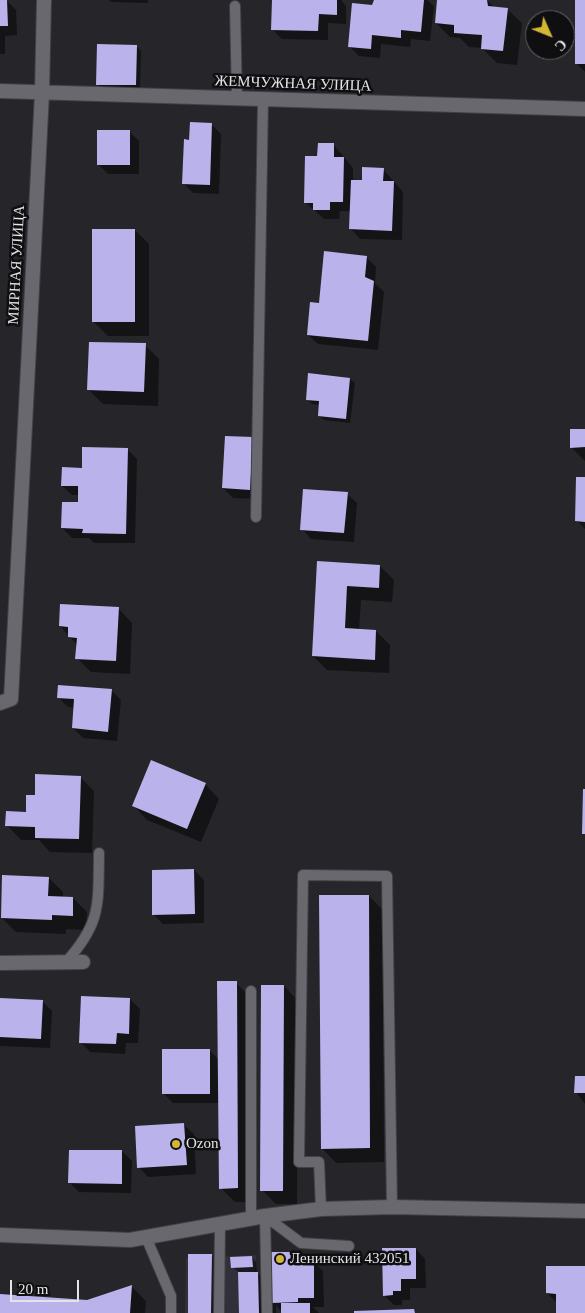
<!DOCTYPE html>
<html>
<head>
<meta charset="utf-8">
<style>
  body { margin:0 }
  #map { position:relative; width:585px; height:1313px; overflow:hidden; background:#26252a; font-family:"Times New Roman",serif }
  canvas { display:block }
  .north { position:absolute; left:525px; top:10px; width:50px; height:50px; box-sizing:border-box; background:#0f0f11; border:1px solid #646467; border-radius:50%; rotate:134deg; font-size:14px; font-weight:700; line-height:20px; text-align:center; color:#e4e4e7 }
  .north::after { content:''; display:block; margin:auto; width:18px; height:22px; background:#d2b635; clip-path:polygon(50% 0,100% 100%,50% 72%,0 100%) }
  .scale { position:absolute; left:10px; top:1280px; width:69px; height:22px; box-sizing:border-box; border:2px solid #e4e4e7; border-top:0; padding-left:6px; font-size:15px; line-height:18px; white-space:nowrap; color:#e4e4e7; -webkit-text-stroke:4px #0f0f11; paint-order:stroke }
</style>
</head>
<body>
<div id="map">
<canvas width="585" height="1313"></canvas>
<div class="north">С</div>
<div class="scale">20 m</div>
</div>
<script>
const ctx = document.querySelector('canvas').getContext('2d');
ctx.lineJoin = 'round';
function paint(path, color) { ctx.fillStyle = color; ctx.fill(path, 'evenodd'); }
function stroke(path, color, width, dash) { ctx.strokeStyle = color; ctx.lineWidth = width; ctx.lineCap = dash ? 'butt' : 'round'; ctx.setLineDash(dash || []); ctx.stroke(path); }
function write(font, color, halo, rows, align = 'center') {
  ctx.font = font + ' "Times New Roman",serif'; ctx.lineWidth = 5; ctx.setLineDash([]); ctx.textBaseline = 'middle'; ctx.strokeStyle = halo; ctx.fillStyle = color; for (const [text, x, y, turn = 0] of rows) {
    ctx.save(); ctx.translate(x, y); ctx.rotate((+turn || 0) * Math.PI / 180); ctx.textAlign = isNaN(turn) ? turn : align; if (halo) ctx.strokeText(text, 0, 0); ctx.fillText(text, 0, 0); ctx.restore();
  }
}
paint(new Path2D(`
  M 256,1255 L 253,1313 L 258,1313 L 185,1313 L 186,1258 Z`), '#31303a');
paint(new Path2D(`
  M 6,0 L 16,10 L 17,35 L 5,36 L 5,54 L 0,54 L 0,1 Z
  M 109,0 L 148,0 L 148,3 L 111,2 Z
  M 273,0 L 341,0 L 346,6 L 346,24 L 328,23 L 328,40 L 282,39 L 272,29 Z
  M 375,0 L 427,0 L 434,6 L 430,41 L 411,39 L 410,47 L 381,44 L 380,58 L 359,56 L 349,46 Z
  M 438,0 L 487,0 L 495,8 L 507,9 L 522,23 L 517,65 L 497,63 L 482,48 L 469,47 L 460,38 L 450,37 L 436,23 Z
  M 576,0 L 585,0 L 585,72 L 577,64 Z
  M 136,46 L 141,51 L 140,89 L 102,89 L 97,84 Z
  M 211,124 L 221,134 L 219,194 L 193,193 L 183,183 L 190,141 Z
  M 130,132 L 139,141 L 139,174 L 108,174 L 98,164 Z
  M 333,144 L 353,168 L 353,181 L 363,181 L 383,169 L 403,192 L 402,240 L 360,239 L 351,229 L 351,211 L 340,211 L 339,219 L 324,219 L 305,202 L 319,158 Z
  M 135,230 L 149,244 L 149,336 L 108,336 L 94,322 Z
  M 366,257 L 376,267 L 375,283 L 384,292 L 378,350 L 318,344 L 308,335 L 320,304 Z
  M 145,345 L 159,359 L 158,406 L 103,404 L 89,390 Z
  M 350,379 L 355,383 L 350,423 L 324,420 L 319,416 L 320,405 L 312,404 L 307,399 Z
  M 585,430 L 585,461 L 571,447 Z
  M 252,438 L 259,499 L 233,498 L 223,488 Z
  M 127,449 L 137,459 L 135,543 L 94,543 L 89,538 L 72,538 L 62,528 L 79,503 L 79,495 L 72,495 L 62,486 Z
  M 585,478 L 585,529 L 577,521 Z
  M 347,494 L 357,503 L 354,542 L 311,539 L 302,529 Z
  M 318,563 L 380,566 L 394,580 L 392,602 L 361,600 L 359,630 L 376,631 L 390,645 L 389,673 L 327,670 L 313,656 Z
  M 118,608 L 132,623 L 130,674 L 91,672 L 77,658 L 77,645 L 60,626 Z
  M 111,690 L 121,700 L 117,741 L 83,738 L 73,728 L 75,708 L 68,707 L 58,697 Z
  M 80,777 L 94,791 L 92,853 L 50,852 L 39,840 L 21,840 L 7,825 L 27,813 L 36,796 Z
  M 205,784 L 219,799 L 201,842 L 147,820 L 133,805 Z
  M 194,870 L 204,880 L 204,923 L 163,924 L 153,914 Z
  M 49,878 L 63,892 L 63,898 L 73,898 L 87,912 L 86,930 L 66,929 L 66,934 L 16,932 L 2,918 Z
  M 369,896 L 383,910 L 384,1162 L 336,1163 L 322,1148 Z
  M 236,983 L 250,997 L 252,1202 L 235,1202 L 221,1188 L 220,1103 L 173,1103 L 163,1093 L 209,1050 L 219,1060 Z
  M 284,986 L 298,1001 L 297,1204 L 276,1204 L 262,1190 Z
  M 0,999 L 42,1001 L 52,1011 L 50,1048 L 0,1046 Z
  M 130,999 L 140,1009 L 138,1043 L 126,1043 L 125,1054 L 90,1052 L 81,1042 Z
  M 585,1078 L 585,1104 L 576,1092 Z
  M 184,1125 L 194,1134 L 196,1174 L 148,1177 L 139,1167 Z
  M 122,1151 L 132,1161 L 131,1193 L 79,1192 L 70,1183 Z
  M 416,1249 L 425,1259 L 426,1288 L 410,1288 L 410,1300 L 402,1300 L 402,1305 L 394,1305 L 384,1295 Z
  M 296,1254 L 304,1262 L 314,1262 L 323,1271 L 324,1307 L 313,1307 L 319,1313 L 282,1313 L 276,1305 L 276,1313 L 240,1313 L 239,1272 L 232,1267 L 252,1257 L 256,1262 L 257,1273 L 273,1288 Z
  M 212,1256 L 216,1260 L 216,1313 L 189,1313 Z
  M 585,1268 L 585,1313 L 557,1313 L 557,1303 L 547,1293 Z
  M 132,1287 L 146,1301 L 145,1313 L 0,1313 L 0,1295 L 87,1301 Z`), '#0007');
paint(new Path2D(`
  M 0,0 L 7,0 L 8,26 L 0,26 Z
  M 272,0 L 337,0 L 337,15 L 319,14 L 318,31 L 271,30 Z
  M 374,0 L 424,0 L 421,32 L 401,30 L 401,38 L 372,35 L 371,49 L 348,47 L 352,3 L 372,5 Z
  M 437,0 L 487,0 L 488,6 L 508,8 L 503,51 L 481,49 L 482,35 L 454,33 L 454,25 L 435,23 Z
  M 575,0 L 585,0 L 585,64 L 575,64 Z
  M 97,44 L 137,45 L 136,85 L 96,85 Z
  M 190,122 L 212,123 L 210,185 L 182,184 L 184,139 L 189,140 Z
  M 97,130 L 130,130 L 130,165 L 97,165 Z
  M 318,143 L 334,143 L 334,157 L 344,157 L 343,202 L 330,202 L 330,210 L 313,210 L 313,203 L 304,203 L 305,156 L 317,156 Z
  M 362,167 L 384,168 L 383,181 L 394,181 L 392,231 L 349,229 L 351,180 L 362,180 Z
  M 92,229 L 135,229 L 135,322 L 92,322 Z
  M 324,251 L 367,256 L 365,277 L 374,281 L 368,341 L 307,335 L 310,302 L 319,303 Z
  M 89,342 L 146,343 L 144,392 L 87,390 Z
  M 308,373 L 350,378 L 346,419 L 318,416 L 319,401 L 306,400 Z
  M 570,429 L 585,429 L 585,447 L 570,448 Z
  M 225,436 L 253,437 L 250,490 L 222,488 Z
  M 82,447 L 128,448 L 126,534 L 82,533 L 83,529 L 61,528 L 62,502 L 78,502 L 78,486 L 61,486 L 62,467 L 82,468 Z
  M 576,477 L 585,477 L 585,522 L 575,521 Z
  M 303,489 L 348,492 L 344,533 L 300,530 Z
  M 317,561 L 380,565 L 379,588 L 347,586 L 345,628 L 376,630 L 375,660 L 312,656 Z
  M 60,604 L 119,607 L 116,661 L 75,659 L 77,638 L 68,637 L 68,627 L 59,626 Z
  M 58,685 L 112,689 L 108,732 L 72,728 L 74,699 L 57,698 Z
  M 151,760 L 206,783 L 187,829 L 132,806 Z
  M 35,774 L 81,776 L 79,839 L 35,838 L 35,827 L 5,826 L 6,811 L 26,812 L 26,795 L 35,795 Z
  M 583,789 L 585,789 L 585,834 L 582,834 Z
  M 194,869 L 195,914 L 152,915 L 152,870 Z
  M 2,875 L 49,877 L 48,896 L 73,897 L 73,916 L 52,915 L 52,920 L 1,918 Z
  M 319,895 L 369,895 L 370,1148 L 321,1149 Z
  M 217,981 L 237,981 L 238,1188 L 219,1189 Z
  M 261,985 L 284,985 L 283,1191 L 260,1191 Z
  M 81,996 L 130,998 L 129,1034 L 117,1033 L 116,1044 L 79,1043 Z
  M 0,998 L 43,1000 L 41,1039 L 0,1037 Z
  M 162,1049 L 210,1049 L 210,1094 L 162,1094 Z
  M 575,1076 L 585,1076 L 585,1093 L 574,1093 Z
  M 184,1123 L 187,1165 L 137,1168 L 135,1126 Z
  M 69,1150 L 122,1150 L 122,1184 L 68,1183 Z
  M 382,1248 L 416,1248 L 416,1279 L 401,1279 L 401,1291 L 393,1291 L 393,1295 L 383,1296 Z
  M 271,1252 L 296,1252 L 296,1261 L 314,1260 L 314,1298 L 298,1298 L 298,1302 L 272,1303 Z
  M 188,1254 L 212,1254 L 211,1313 L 188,1313 Z
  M 252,1256 L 253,1267 L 231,1268 L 230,1257 Z
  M 546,1266 L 585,1266 L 585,1313 L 556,1313 L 556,1294 L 546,1293 Z
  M 238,1272 L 258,1272 L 259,1313 L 239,1313 Z
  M 132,1285 L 130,1313 L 0,1313 L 0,1294 L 87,1300 Z
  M 281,1303 L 310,1303 L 310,1313 L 281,1313 Z
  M 414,1309 L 415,1313 L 354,1313 L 354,1311 Z`), '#bab2eb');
const service = new Path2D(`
  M 235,6 L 237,99
  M 256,517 L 263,100
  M 66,962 C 102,922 98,904 99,853
  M 321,1209 L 319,1162 L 299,1162 L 303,875 L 387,876 L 392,1207
  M 265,1216 L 267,1313
  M 265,1216 L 301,1243 L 349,1246
  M 251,1218 L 251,991
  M 146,1237 L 171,1296 L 171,1313
  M 219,1313 L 220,1224`);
const minor = new Path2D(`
  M 0,91 L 585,109
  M 0,703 L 11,699 L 42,93 L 44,0
  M 0,963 L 83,962
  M 0,1235 L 130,1240 L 265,1216 L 321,1209 L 392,1207 L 585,1211`);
stroke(service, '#424146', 12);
stroke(minor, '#424146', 16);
stroke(service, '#69686e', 10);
stroke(minor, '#69686e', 14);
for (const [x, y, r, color] of [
  [176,1144,5,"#d2b635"],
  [280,1259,5,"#d2b635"]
]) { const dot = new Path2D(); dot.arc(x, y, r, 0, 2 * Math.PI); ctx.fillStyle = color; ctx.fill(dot); stroke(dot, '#0f0f11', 2); }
write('15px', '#e4e4e7', '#0f0f11', [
  ["ЖЕМЧУЖНАЯ УЛИЦА",293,84,2],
  ["МИРНАЯ УЛИЦА",17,265,-87]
]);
write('15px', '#e4e4e7', '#0f0f11', [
  ["Ozon",186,1144],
  ["Ленинский 432051",290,1259]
], 'left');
</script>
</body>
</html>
